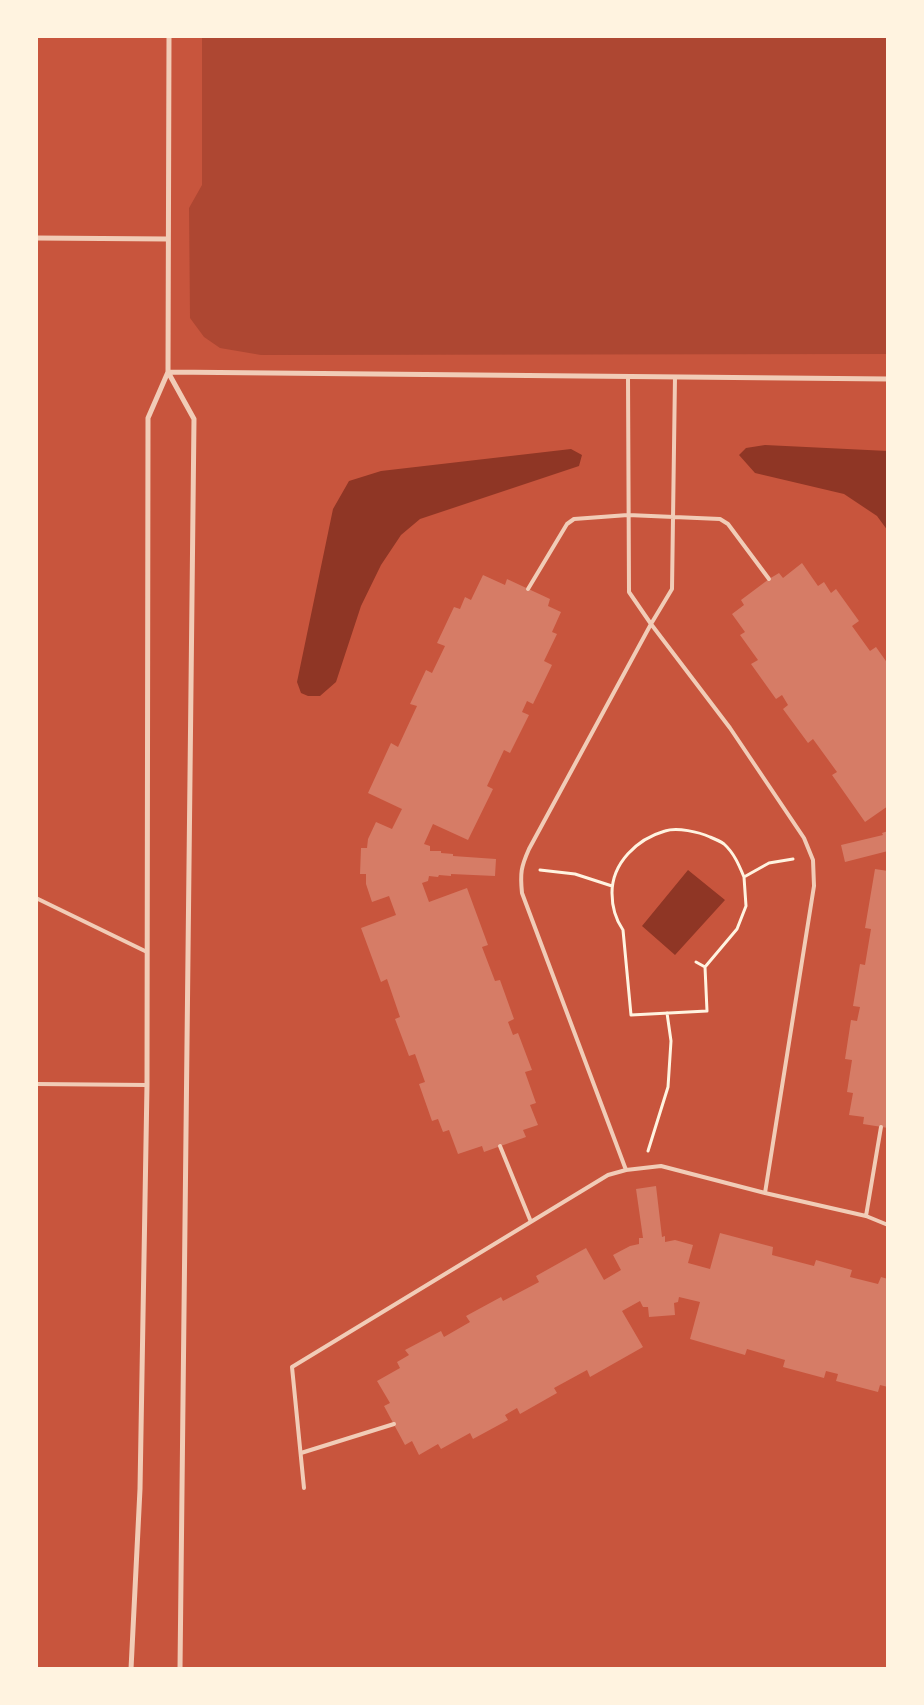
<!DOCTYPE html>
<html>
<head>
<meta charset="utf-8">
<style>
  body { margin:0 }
  #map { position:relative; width:924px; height:1705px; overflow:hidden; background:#c8553d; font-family:Overpass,sans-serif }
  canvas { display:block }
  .frame { position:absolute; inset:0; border:38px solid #fff3e0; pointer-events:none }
</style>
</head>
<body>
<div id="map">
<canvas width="924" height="1705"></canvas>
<div class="frame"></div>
</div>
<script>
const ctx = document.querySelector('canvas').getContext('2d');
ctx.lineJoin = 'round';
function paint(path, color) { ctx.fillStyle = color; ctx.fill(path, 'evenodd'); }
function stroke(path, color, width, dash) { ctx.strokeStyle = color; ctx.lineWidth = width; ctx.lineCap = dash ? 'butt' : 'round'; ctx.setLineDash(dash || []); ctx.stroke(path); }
paint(new Path2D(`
  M 202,36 L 888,36 L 888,354 L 261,355 L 220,348 L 204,337 L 190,318 L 189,208 L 202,185 Z`), '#ae4732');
paint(new Path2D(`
  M 765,445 L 888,451 L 888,531 L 877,516 L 844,494 L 755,473 L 739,455 L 746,448 Z
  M 571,449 L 582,455 L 579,466 L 420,519 L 401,535 L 381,565 L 361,606 L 336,682 L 320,696 L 308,696 L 301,693 L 297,682 L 333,509 L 349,481 L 381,471 Z
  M 688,870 L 725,900 L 675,955 L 642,926 Z`), '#8f3625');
paint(new Path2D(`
  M 802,563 L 818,586 L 824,582 L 831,593 L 836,589 L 859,621 L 852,626 L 870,651 L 876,647 L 888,664 L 888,806 L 865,822 L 832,775 L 837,772 L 813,739 L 808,743 L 783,709 L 788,705 L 782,695 L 776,699 L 751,664 L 758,660 L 740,635 L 745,632 L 732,614 L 744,605 L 741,600 L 769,579 L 779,573 L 783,578 Z
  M 483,575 L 505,585 L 507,579 L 550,599 L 548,606 L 561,612 L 552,632 L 557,634 L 544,661 L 552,665 L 533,704 L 527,701 L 522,712 L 529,715 L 510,753 L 504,750 L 487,786 L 493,789 L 468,840 L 433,824 L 424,844 L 430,846 L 430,851 L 441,851 L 441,853 L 453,854 L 453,856 L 496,859 L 495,876 L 451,874 L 451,876 L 439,875 L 438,877 L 429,876 L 428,881 L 422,883 L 429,902 L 467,888 L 488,945 L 482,947 L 495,981 L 500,980 L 514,1019 L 508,1022 L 513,1035 L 518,1033 L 532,1070 L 525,1072 L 536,1103 L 530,1105 L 538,1125 L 523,1130 L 526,1137 L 484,1152 L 482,1146 L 458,1154 L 449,1130 L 443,1132 L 438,1119 L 432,1121 L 419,1084 L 425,1082 L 415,1054 L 409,1056 L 395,1019 L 400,1017 L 387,979 L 381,982 L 361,928 L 396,915 L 389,896 L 372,902 L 366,884 L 366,874 L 360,874 L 361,848 L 367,848 L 368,839 L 376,822 L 392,829 L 402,809 L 368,793 L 391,743 L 398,747 L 417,706 L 410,704 L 426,670 L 432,673 L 445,646 L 437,643 L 454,607 L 460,609 L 465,597 L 471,600 Z
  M 888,831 L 888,851 L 845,862 L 841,845 L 883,835 L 882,833 Z
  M 875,869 L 888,871 L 888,1128 L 863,1124 L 864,1117 L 849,1115 L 853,1093 L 847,1092 L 852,1060 L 845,1059 L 851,1020 L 857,1021 L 860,1007 L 853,1006 L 860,964 L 865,965 L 871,929 L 865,928 Z
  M 656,1186 L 662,1237 L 665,1236 L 665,1242 L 675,1240 L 693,1245 L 688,1263 L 710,1269 L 720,1233 L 773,1247 L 772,1255 L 814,1266 L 816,1260 L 852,1270 L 850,1277 L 878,1284 L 881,1277 L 888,1279 L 888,1387 L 880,1385 L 878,1392 L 836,1381 L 838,1374 L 826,1371 L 824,1378 L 783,1367 L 785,1360 L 747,1349 L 745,1355 L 690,1339 L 700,1302 L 679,1297 L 678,1302 L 674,1303 L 675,1315 L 649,1317 L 648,1307 L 643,1307 L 640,1301 L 622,1311 L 643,1347 L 590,1377 L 587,1370 L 554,1388 L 557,1393 L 520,1414 L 517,1408 L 505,1415 L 508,1420 L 473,1439 L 470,1433 L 441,1449 L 438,1444 L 419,1455 L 412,1441 L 405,1445 L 384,1406 L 390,1403 L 377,1381 L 400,1368 L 397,1362 L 409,1355 L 405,1350 L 441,1331 L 444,1337 L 470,1322 L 466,1316 L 501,1297 L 503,1301 L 539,1282 L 536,1276 L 586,1248 L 604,1280 L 621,1270 L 613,1255 L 630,1246 L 639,1244 L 639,1238 L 643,1238 L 636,1189 Z`), '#d67c66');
stroke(new Path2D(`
  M 540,870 L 575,874 L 612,886
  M 696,962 L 705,967 L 737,929 L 746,906 L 744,877 L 769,863 L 793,859
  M 705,967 L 707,1011 L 631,1015 L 623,930 C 616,920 612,906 612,893 C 612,863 637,839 665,831 C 677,827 699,832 710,837 C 715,839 720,841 724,844 C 734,853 739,865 744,877
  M 648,1151 L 668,1087 L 671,1041 L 667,1013`), '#fff3e0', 3);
stroke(new Path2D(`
  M 628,377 L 629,592 L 651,624 L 672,589 L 675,377
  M 528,589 L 567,524 L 574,519 L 628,515 L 720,519 L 728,524 L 769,579
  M 36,898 L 147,952
  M 36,1084 L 147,1085
  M 500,1146 L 531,1222
  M 765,1193 L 866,1216 L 888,1225
  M 866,1216 L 881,1127
  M 301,1453 L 394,1424
  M 304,1488 L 292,1367 L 608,1175 L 626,1170 L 661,1166 L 765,1193 L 814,886 L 813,860 L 804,838 L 730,728 L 651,624 L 529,849 C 521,867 520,873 522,893 L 626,1170`), '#f1ccb7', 4);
stroke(new Path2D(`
  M 36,238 L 167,239
  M 168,372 L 194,419 L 180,1669
  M 168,372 L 888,379
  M 131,1669 L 140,1489 L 147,1085 L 148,418 L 168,372 L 169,36`), '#f1ccb7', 5);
</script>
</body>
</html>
